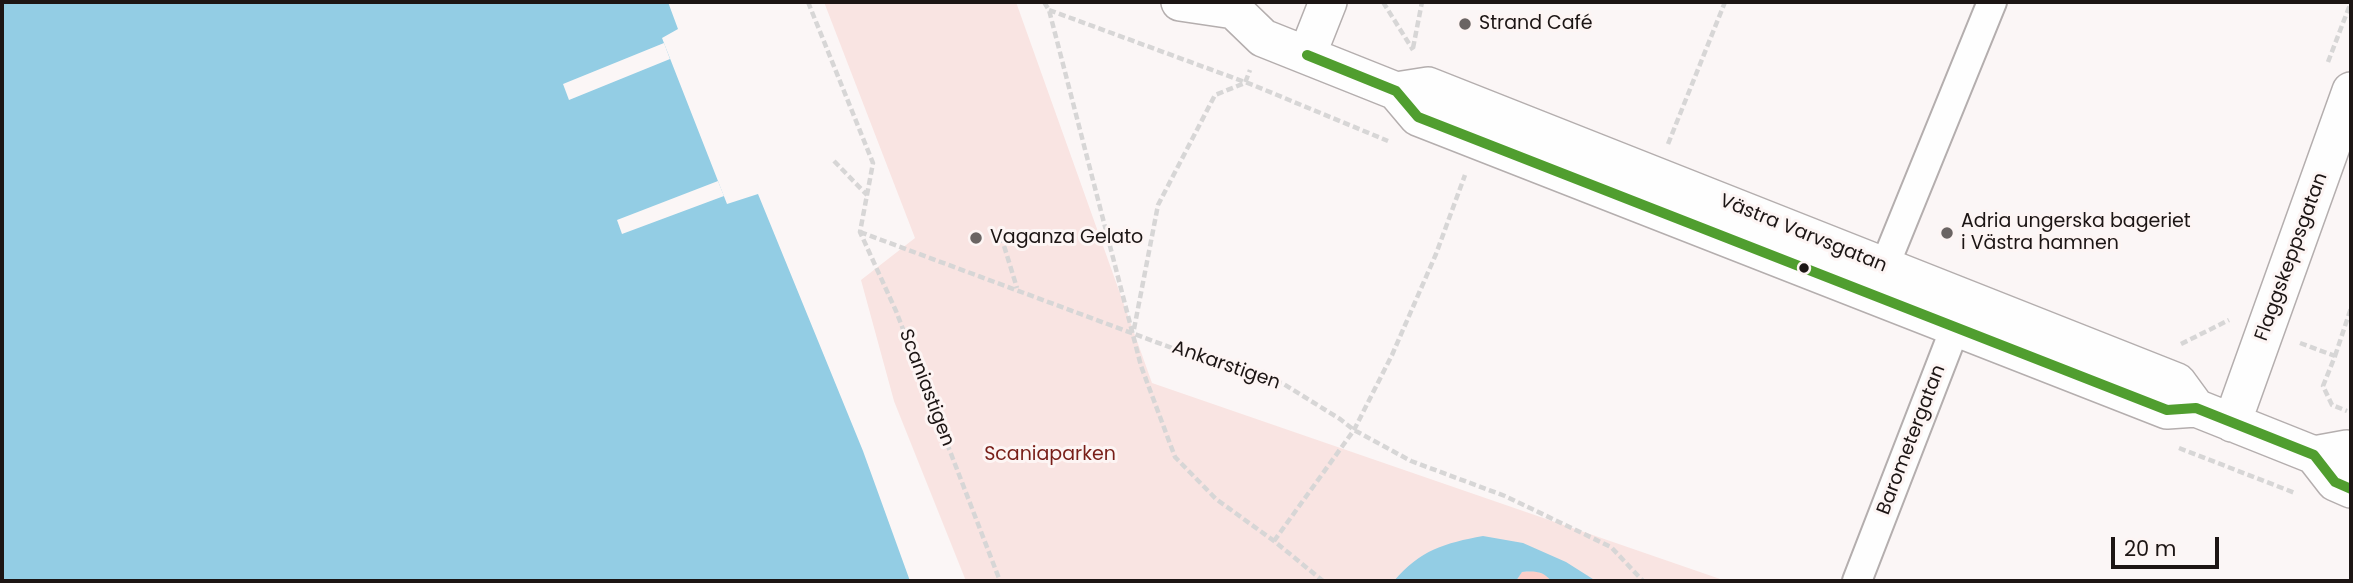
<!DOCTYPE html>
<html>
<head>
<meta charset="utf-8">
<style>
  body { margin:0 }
  #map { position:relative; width:2353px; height:583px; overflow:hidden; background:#fbf6f6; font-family:Poppins,sans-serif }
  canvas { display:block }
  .frame { position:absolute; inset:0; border:4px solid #1c1514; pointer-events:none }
  .scale { position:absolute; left:2111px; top:537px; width:108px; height:32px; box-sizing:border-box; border:4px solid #1c1514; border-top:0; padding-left:9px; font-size:21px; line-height:24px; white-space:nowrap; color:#1c1514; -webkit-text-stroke:5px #fdf5f4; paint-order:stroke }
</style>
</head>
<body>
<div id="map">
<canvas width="2353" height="583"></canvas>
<div class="frame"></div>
<div class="scale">20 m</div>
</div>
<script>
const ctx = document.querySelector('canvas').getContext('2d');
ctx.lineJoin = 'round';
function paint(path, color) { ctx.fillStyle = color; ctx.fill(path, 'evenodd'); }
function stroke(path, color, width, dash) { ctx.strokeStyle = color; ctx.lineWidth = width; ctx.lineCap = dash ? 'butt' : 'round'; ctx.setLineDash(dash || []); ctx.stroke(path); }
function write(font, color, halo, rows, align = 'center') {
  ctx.font = font + ' Poppins,sans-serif'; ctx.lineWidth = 6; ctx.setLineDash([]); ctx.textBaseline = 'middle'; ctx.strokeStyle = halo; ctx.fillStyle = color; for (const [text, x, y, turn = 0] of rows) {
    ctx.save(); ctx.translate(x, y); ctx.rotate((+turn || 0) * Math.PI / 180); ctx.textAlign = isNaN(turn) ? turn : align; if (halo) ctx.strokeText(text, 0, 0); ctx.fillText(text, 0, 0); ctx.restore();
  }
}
paint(new Path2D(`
  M 824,2 L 1016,2 L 1152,383 L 1726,581 L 966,581 L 894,401 L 861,280 L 915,238 Z`), '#f9e4e2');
paint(new Path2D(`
  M 1534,571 L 1545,574 L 1551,581 L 1516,581 L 1522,572 Z`), '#fccec8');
paint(new Path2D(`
  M 2,2 L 668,2 L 678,29 L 662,38 L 727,204 L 758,194 L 863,451 L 910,581 L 2,581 Z
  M 1483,536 L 1523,543 L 1566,562 L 1596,581 L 1551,581 C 1543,571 1535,571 1522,572 L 1516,581 L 1394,581 C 1420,550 1445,543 1483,536 Z`), '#93cde4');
paint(new Path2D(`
  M 664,43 L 670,59 L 569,100 L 563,84 Z
  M 718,181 L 724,196 L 622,234 L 617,220 Z`), '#fbf6f6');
const pedestrian = new Path2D(`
  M 1878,282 L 1992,2
  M 1857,581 L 1962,310`);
const minor = new Path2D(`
  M 1180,2 L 1234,10 L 1263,38 L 1396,91 L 1418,117 L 2167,410 L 2196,408 L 2314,455 L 2335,482 L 2351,489
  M 1307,55 L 1328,2
  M 1396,91 L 1428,86 L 2177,382 L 2196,408
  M 2232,423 L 2351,91
  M 2314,455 L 2347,449 L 2351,450`);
stroke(pedestrian, '#b4aeae', 32);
stroke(minor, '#b4aeae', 40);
stroke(new Path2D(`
  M 808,2 L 873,163 L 860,232 L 896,311 L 1000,581
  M 1044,2 L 1049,10 L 1141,366 L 1175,457 L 1216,499 L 1274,541 L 1323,581
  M 1383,2 L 1413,50
  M 1049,10 L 1253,85 L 1388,141
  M 1413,48 L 1422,2
  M 2328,62 L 2351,2
  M 1668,144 L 1725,2
  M 834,161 L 867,195
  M 860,232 L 1215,364 L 1282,383 L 1340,419 L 1354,430 L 1411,461 L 1505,496 L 1611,547 L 1643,581
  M 1001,236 L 1017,288
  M 1134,329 L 1158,205 L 1215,95 L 1245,83 L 1250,70
  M 2300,343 L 2335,356 L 2323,386 L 2332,405 L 2347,411
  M 2181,344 L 2229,320
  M 2335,356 L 2351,308
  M 2179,448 L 2295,493
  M 1274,541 L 1354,430 L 1392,355 L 1436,254 L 1465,175`), '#d7d6d6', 4.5, [7, 3.5]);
stroke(pedestrian, '#fefefe', 28);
stroke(minor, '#fefefe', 37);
stroke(new Path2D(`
  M 1307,55 L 1396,91 L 1418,117 L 2167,410 L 2196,408 L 2314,455 L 2335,482 L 2351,489`), '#509e2f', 10);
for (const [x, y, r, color] of [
  [1465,24,7,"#6a6463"],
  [1947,233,7,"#6a6463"],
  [976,238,7,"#6a6463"],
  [1804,268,6,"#1c1514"]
]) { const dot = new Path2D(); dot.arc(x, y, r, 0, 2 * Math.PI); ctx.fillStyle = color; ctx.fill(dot); stroke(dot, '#fdf5f4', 2.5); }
write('19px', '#1c1514', '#fdf5f4', [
  ["Strand Café",1479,24],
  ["Adria ungerska bageriet",1961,222],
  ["i Västra hamnen",1961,244],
  ["Vaganza Gelato",990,238]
], 'left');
write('19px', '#1c1514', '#fdf5f4', [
  ["Västra Varvsgatan",1803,234,22],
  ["Flaggskeppsgatan",2292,257,-70],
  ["Ankarstigen",1226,366,19],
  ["Scaniastigen",926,388,69],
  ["Barometergatan",1912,440,-69]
]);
write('19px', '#781e18', '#fdf5f4', [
  ["Scaniaparken",1050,455]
]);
</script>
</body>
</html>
